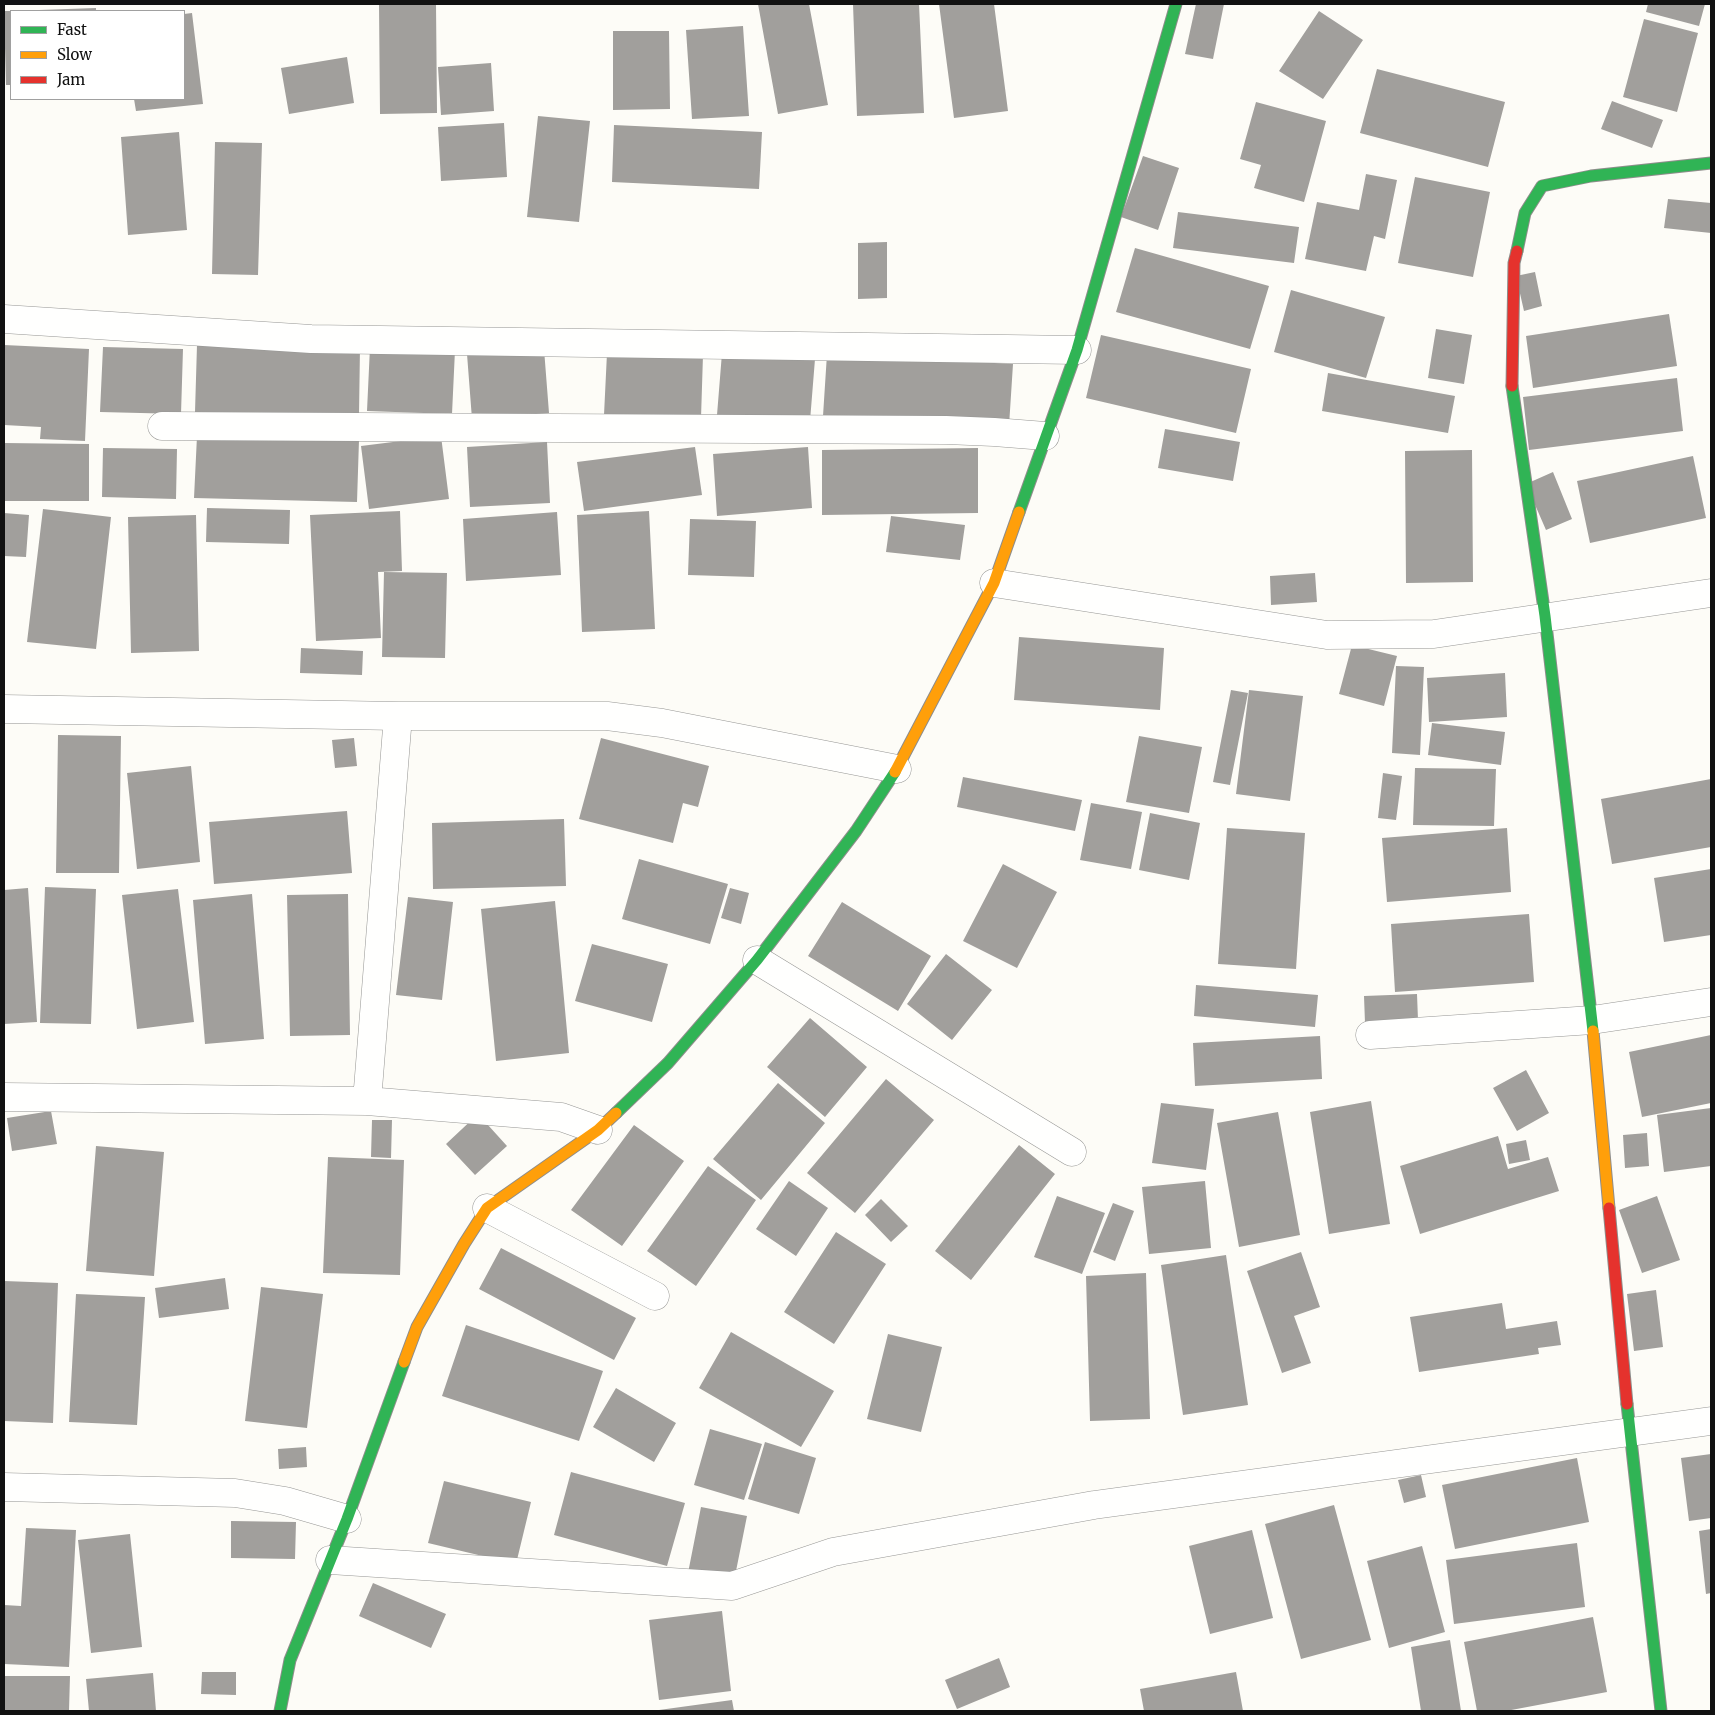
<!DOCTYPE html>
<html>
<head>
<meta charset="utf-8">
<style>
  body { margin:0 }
  #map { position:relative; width:1715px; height:1715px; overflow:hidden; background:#fdfcf7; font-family:Merriweather,serif }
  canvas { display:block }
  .frame { position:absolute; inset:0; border:5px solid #111; pointer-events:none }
  .legend { position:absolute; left:10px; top:10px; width:175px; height:90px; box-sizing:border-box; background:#fff; border:1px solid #a0a0a0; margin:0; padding:6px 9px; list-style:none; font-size:15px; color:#111 }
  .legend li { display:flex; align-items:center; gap:10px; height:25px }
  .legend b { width:25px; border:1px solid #a0a0a0 }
</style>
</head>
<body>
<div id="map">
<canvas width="1715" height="1715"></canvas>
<div class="frame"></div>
<ul class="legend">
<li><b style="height:6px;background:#30b455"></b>Fast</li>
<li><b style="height:6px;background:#ff9f0a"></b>Slow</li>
<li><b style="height:6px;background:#e5322d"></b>Jam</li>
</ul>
</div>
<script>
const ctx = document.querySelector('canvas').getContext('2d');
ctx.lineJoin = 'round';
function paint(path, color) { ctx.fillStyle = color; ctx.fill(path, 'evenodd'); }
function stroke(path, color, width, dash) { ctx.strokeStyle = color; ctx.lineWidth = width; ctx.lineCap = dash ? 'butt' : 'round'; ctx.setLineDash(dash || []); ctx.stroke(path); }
paint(new Path2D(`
  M 379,4 L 436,4 L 437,113 L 380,114 Z
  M 758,4 L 809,4 L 828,105 L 778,114 Z
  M 853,4 L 919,4 L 924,113 L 857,116 Z
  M 939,4 L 994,4 L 1008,111 L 954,118 Z
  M 1196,4 L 1224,4 L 1213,59 L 1185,54 Z
  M 1648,4 L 1705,4 L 1699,26 L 1646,12 Z
  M 96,8 L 96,11 L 39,11 L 39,10 Z
  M 4,11 L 11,11 L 11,85 L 6,85 Z
  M 1319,11 L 1363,40 L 1323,99 L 1279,71 Z
  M 192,13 L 203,104 L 136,111 L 134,99 L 184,99 L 184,14 Z
  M 1644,19 L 1698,33 L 1677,112 L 1623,97 Z
  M 743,26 L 749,116 L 692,119 L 686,30 Z
  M 613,31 L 669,31 L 670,109 L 613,110 Z
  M 347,57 L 354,103 L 289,114 L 281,68 Z
  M 491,63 L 494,111 L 441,115 L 438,67 Z
  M 1377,69 L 1505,102 L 1488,167 L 1360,133 Z
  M 1612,101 L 1663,120 L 1652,148 L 1601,129 Z
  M 1256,102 L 1326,121 L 1304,202 L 1254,188 L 1261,165 L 1240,159 Z
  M 538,116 L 590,121 L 579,222 L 527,217 Z
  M 504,123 L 507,177 L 441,181 L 438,127 Z
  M 614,125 L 762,132 L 759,189 L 612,182 Z
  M 179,132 L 187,230 L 128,235 L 121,137 Z
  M 215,142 L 262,143 L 258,275 L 212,274 Z
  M 1143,156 L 1179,168 L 1158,230 L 1121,217 Z
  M 1366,174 L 1397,180 L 1385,239 L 1374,236 L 1366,271 L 1305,259 L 1317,202 L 1359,210 Z
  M 1415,177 L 1490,192 L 1473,277 L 1398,263 Z
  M 1668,199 L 1711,203 L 1711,233 L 1664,228 Z
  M 1178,212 L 1299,227 L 1294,263 L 1173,248 Z
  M 887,242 L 887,298 L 858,299 L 858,243 Z
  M 1135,248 L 1269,286 L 1250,349 L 1116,312 Z
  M 1535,272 L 1542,306 L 1524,311 L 1516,276 Z
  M 1291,290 L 1385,317 L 1366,378 L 1274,352 Z
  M 1669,314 L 1677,366 L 1533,388 L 1526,336 Z
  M 1436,329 L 1472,335 L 1464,384 L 1428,378 Z
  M 1101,335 L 1251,369 L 1236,433 L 1086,398 Z
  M 4,345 L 89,349 L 85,441 L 40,439 L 41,427 L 4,425 Z
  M 197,345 L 360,347 L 359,415 L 195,412 Z
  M 103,347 L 183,349 L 181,414 L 100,412 Z
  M 370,347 L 455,350 L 452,414 L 367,411 Z
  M 544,349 L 549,413 L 472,419 L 467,354 Z
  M 607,353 L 703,355 L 701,418 L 604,415 Z
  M 722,353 L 815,359 L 810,421 L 717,415 Z
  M 827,354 L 1013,364 L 1009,426 L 823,416 Z
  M 1328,373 L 1455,396 L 1448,433 L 1322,411 Z
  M 1677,378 L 1683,431 L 1529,450 L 1523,397 Z
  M 1165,429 L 1240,442 L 1233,481 L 1158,468 Z
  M 197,436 L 359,440 L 357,502 L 194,498 Z
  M 441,436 L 449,499 L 369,509 L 361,446 Z
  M 547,442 L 550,503 L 470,507 L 467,447 Z
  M 4,443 L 89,444 L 89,501 L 4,501 Z
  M 695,447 L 702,495 L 584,511 L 577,462 Z
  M 808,447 L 812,508 L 717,516 L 713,454 Z
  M 103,448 L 177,449 L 176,499 L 102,497 Z
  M 978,448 L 978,513 L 822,515 L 822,450 Z
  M 1472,450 L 1473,582 L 1406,583 L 1405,451 Z
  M 1693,456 L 1706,518 L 1590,543 L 1577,481 Z
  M 1553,472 L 1572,519 L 1546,530 L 1526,484 Z
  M 207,508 L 290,510 L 289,544 L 206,542 Z
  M 43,509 L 111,517 L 96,649 L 27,642 Z
  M 400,511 L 402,571 L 378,572 L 381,638 L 316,641 L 310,515 Z
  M 649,511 L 655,629 L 582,632 L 577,515 Z
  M 557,512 L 561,575 L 466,581 L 463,519 Z
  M 4,513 L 29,515 L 26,557 L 4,556 Z
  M 196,515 L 199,651 L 131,653 L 128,517 Z
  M 891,516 L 965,525 L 960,560 L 886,552 Z
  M 690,519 L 756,521 L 754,577 L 688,575 Z
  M 384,572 L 447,573 L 445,658 L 382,657 Z
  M 1315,573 L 1317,602 L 1271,605 L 1270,576 Z
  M 1019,637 L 1164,648 L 1160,710 L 1014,700 Z
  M 1352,645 L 1397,656 L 1384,706 L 1339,694 Z
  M 301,648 L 363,651 L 362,675 L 300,673 Z
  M 1396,666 L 1424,667 L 1420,755 L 1392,753 Z
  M 1505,673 L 1507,717 L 1429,722 L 1427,678 Z
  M 1231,690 L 1248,693 L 1230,785 L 1213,782 Z
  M 1249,690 L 1303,696 L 1290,801 L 1236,794 Z
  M 1432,723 L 1505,732 L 1501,765 L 1428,755 Z
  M 58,735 L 121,736 L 119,873 L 56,873 Z
  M 1139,736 L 1202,747 L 1189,813 L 1126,802 Z
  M 354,738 L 357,766 L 335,768 L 332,740 Z
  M 601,738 L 709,766 L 698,807 L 683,803 L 673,843 L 579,819 Z
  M 191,766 L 200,862 L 137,869 L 127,773 Z
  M 1415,768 L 1496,769 L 1494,826 L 1413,825 Z
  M 1383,773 L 1402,776 L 1396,820 L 1378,818 Z
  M 963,777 L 1082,800 L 1075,831 L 957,807 Z
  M 1711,779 L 1711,847 L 1612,864 L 1601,799 Z
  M 1091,803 L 1142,812 L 1131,869 L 1080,860 Z
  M 347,811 L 352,873 L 214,884 L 209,822 Z
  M 1150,813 L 1200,823 L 1189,880 L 1139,870 Z
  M 564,819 L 566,886 L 433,889 L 432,823 Z
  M 1227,828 L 1305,833 L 1296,969 L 1218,964 Z
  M 1507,828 L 1511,892 L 1387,902 L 1382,838 Z
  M 639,859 L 728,884 L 710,944 L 622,919 Z
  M 1003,864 L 1057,892 L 1017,968 L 963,941 Z
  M 1711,869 L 1711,935 L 1664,942 L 1654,878 Z
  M 45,887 L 96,889 L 91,1024 L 40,1023 Z
  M 28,888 L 37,1022 L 4,1024 L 4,890 Z
  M 730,888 L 749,893 L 741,924 L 721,918 Z
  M 178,889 L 194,1022 L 137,1029 L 122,895 Z
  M 252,894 L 264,1039 L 205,1044 L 193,900 Z
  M 348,894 L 350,1035 L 290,1036 L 287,895 Z
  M 408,897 L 453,902 L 442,1000 L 396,995 Z
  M 555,901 L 569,1053 L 496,1061 L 481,909 Z
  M 842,902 L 931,956 L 898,1011 L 808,956 Z
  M 1529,914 L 1534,982 L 1395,992 L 1391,924 Z
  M 592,944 L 668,964 L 652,1022 L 575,1001 Z
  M 946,954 L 992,990 L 952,1040 L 907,1004 Z
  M 1196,985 L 1318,995 L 1315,1027 L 1194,1016 Z
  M 1417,994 L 1418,1020 L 1365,1023 L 1364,996 Z
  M 810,1018 L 867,1067 L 825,1117 L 767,1067 Z
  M 1711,1035 L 1711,1103 L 1642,1117 L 1629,1052 Z
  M 1320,1036 L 1322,1079 L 1195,1086 L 1193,1043 Z
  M 1526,1070 L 1549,1113 L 1517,1131 L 1493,1088 Z
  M 886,1079 L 934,1120 L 855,1213 L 807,1173 Z
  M 778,1083 L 825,1123 L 761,1200 L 713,1159 Z
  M 1371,1101 L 1390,1224 L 1329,1234 L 1310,1112 Z
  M 1161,1103 L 1214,1109 L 1206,1170 L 1152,1163 Z
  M 1711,1108 L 1711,1166 L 1664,1172 L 1657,1115 Z
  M 51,1111 L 57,1144 L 12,1151 L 7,1118 Z
  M 1278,1112 L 1300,1235 L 1239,1247 L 1217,1123 Z
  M 478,1114 L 507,1146 L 475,1175 L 446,1144 Z
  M 372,1120 L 392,1120 L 391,1158 L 371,1157 Z
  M 634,1125 L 684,1161 L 622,1246 L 571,1210 Z
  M 1647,1133 L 1649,1166 L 1625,1168 L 1623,1135 Z
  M 1498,1136 L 1508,1169 L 1548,1157 L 1559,1191 L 1420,1234 L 1400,1166 Z
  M 1526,1140 L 1530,1160 L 1509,1164 L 1506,1144 Z
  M 1019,1145 L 1055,1174 L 971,1280 L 935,1251 Z
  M 96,1146 L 164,1152 L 154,1276 L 86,1271 Z
  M 328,1157 L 404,1160 L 400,1275 L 323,1273 Z
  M 708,1166 L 756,1200 L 696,1286 L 647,1251 Z
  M 789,1181 L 828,1208 L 796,1256 L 756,1229 Z
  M 1205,1181 L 1211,1248 L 1149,1254 L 1142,1187 Z
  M 1057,1196 L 1105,1213 L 1082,1274 L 1034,1257 Z
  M 1657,1196 L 1680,1260 L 1642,1273 L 1619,1210 Z
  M 881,1199 L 908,1226 L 891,1242 L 865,1215 Z
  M 1113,1203 L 1134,1211 L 1115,1261 L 1093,1252 Z
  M 836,1232 L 886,1264 L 834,1344 L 784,1312 Z
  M 501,1248 L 636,1318 L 614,1360 L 479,1289 Z
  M 1301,1252 L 1320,1307 L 1294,1316 L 1311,1363 L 1282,1373 L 1247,1271 Z
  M 1226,1255 L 1248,1405 L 1183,1415 L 1161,1265 Z
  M 1146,1273 L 1150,1419 L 1090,1421 L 1086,1276 Z
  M 225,1278 L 229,1309 L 159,1318 L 155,1288 Z
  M 4,1281 L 58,1283 L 53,1423 L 4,1421 Z
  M 261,1287 L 323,1294 L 307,1428 L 245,1421 Z
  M 1656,1290 L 1663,1347 L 1634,1351 L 1627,1294 Z
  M 76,1294 L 145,1297 L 137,1425 L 69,1422 Z
  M 1502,1303 L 1506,1329 L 1557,1321 L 1561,1345 L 1538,1348 L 1539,1354 L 1419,1372 L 1410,1317 Z
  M 466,1325 L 603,1371 L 579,1441 L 442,1396 Z
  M 731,1332 L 834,1391 L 801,1447 L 699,1388 Z
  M 888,1334 L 942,1347 L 921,1432 L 867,1419 Z
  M 616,1388 L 676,1423 L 654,1462 L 593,1427 Z
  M 710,1429 L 762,1444 L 744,1500 L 694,1485 Z
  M 765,1442 L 816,1458 L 799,1514 L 748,1499 Z
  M 306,1447 L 307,1467 L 279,1469 L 278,1449 Z
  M 1711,1454 L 1711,1518 L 1689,1521 L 1681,1458 Z
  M 1577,1458 L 1589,1522 L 1455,1549 L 1442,1485 Z
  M 571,1472 L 685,1503 L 667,1566 L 554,1535 Z
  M 1421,1475 L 1426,1497 L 1404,1503 L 1398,1480 Z
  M 444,1481 L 531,1502 L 516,1564 L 428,1543 Z
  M 1334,1505 L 1371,1640 L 1301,1659 L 1265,1524 Z
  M 701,1507 L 747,1516 L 734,1581 L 688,1573 Z
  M 231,1521 L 296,1522 L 295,1559 L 231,1558 Z
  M 26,1528 L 76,1530 L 69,1667 L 4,1664 L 4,1605 L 21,1606 Z
  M 1711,1529 L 1711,1593 L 1706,1594 L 1699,1531 Z
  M 1252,1530 L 1273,1618 L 1210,1634 L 1189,1546 Z
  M 130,1534 L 142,1647 L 91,1653 L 78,1540 Z
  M 1577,1543 L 1585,1607 L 1454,1624 L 1446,1560 Z
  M 1422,1546 L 1445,1632 L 1389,1648 L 1367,1561 Z
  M 373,1583 L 446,1614 L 431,1648 L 359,1616 Z
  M 722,1611 L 731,1691 L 659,1700 L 649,1620 Z
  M 1593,1617 L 1607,1692 L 1506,1711 L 1477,1711 L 1464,1642 Z
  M 1450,1640 L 1461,1711 L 1421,1711 L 1411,1647 Z
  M 999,1658 L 1010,1687 L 957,1709 L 945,1680 Z
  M 202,1672 L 236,1672 L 236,1695 L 201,1694 Z
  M 1236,1672 L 1243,1711 L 1144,1711 L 1140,1689 Z
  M 153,1673 L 156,1711 L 89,1711 L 86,1679 Z
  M 4,1676 L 70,1676 L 69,1711 L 4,1711 Z
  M 732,1700 L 734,1711 L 659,1711 L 659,1710 Z`), '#a19f9c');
const street = new Path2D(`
  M 4,319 L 311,339 L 1077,350
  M 162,426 L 946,430 L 994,432 L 1045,436
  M 994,583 L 1327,635 L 1434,634 L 1711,593
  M 4,709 L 398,716 L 607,716 L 662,723 L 897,769
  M 757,960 L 1072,1152
  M 1370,1035 L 1592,1020 L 1711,1002
  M 4,1097 L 367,1101 L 561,1117 L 598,1130
  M 367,1101 L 398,716
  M 487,1208 L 655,1296
  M 4,1487 L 235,1493 L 285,1501 L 347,1519
  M 330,1560 L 732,1586 L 833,1552 L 1094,1505 L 1711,1421`);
const fast = new Path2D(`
  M 1517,251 L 1525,213 L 1542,186 L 1591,176 L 1711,163
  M 1512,386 L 1545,616 L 1593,1031
  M 1019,512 L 1077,350 L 1176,4
  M 616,1113 L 668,1063 L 757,960 L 856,831 L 895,772
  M 1627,1404 L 1661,1711
  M 280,1711 L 290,1660 L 347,1519 L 404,1362`);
const slow = new Path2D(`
  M 895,772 L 994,583 L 1019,512
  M 1593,1031 L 1609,1208
  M 404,1362 L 417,1327 L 464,1244 L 487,1208 L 598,1130 L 616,1113`);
const jam = new Path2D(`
  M 1512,386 L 1514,263 L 1517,251
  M 1609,1208 L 1627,1404`);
stroke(street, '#979795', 29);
stroke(fast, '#8e8d8b', 13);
stroke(slow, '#8e8d8b', 13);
stroke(jam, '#8e8d8b', 13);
stroke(street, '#fffffe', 28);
stroke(fast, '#30b455', 11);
stroke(slow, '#ff9f0a', 11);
stroke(jam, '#e5322d', 11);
</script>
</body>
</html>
